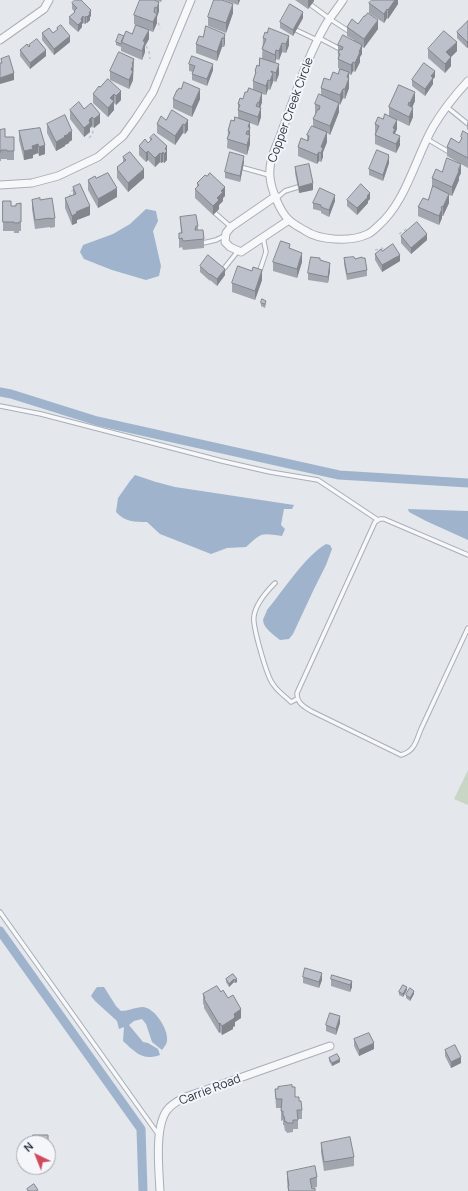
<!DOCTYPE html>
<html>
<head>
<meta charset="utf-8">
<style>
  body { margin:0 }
  #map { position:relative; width:468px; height:1191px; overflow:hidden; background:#e4e7ec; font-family:Manrope,sans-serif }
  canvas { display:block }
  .north { position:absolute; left:16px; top:1135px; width:40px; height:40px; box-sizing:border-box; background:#f4f6f9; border:1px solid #a4a8b1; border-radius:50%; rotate:317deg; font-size:11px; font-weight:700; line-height:16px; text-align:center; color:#2b3445 }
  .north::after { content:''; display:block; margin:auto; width:14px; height:18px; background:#d1495b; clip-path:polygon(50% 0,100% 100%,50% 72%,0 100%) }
</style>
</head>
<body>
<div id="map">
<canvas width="468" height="1191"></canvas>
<div class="north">N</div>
</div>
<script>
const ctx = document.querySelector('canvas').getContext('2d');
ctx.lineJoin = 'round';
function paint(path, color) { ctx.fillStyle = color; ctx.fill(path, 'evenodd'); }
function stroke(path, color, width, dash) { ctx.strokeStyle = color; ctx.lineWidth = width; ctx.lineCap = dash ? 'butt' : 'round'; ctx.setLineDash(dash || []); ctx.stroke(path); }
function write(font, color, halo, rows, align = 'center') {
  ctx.font = font + ' Manrope,sans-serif'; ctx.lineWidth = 4; ctx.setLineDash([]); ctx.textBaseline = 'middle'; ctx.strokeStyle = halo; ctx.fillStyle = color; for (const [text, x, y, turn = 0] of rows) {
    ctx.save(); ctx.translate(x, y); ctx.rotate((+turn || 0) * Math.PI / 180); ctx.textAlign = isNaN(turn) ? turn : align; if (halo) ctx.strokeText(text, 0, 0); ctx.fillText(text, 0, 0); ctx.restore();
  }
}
paint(new Path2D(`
  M 468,770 L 468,805 L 454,799 Z`), '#c9d6c5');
paint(new Path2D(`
  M 146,209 L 156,211 L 158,221 L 153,231 L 161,266 L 159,276 L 146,280 L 112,270 L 84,259 L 80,252 L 83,245 L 113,234 L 130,224 Z
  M 135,475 L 156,482 L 175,487 L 294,505 L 292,509 L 284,509 L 281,525 L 285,529 L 282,536 C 261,533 262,532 246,547 L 227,548 L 211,554 L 160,534 L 147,522 C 134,522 125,522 116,512 L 118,498 L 130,481 Z
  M 408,509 L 468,511 L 468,540 L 426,521 L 409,512 Z
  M 326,544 L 330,545 L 332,549 L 326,565 L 314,589 L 293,634 L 289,639 L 280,640 C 275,636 263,628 263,620 C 264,617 266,613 267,610 C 283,591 305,556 326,544 Z
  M 97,987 L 104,987 L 116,1006 L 121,1011 C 128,1011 136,1007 143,1007 C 155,1008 169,1030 167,1041 C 167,1044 164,1047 162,1050 L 152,1042 L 146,1024 L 142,1019 L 134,1021 L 129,1025 L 143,1042 L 148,1043 L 158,1049 L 160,1055 C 143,1061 136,1053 123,1041 L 124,1027 L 119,1029 L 117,1021 L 95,1001 L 91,996 L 94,991 Z`), '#9fb4cc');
stroke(new Path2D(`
  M 0,392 L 11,394 L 97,421 L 339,475 L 468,483
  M 0,931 L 141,1129 L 143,1191`), '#9fb4cc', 9);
const lane = new Path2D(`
  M 311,5 L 330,19 L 350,32
  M 296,30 L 317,40
  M 319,38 L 340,49
  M 447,107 L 468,124
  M 427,139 L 449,152
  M 244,168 L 269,175
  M 277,198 L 285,191 L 298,187
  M 215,213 L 231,227
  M 203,243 L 216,240 L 226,235
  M 222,271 L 238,251
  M 259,273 L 266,252 L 263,237
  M 0,406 L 41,414 L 222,461 L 270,472 L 318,480 L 378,520
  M 468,555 L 384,519 L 380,519 L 375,522 L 297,693 C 297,703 303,706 311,711 L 401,755 C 415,751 416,741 421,729 L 468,628
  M 275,583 C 266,592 256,603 254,616 C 252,625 267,677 273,684 C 277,691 285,696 291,702 L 297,699
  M 0,912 L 158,1134`);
const street = new Path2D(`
  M 343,0 C 338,8 331,16 326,24 C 307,57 296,93 283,128 C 278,144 268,159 270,177 C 271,189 280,212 289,220 C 293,224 299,227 304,230 C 320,241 351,242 368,234 C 372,232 375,229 378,226 C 406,202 415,159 433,127 C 443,110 455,95 468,81
  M 0,40 L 44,9 L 49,0
  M 0,185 L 32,183 L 58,176 L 98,157 L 123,136 L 136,118 L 153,92 L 191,0
  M 276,196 L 231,227 L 226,233 L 225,242 L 230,247 L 241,252 L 289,220
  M 160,1191 C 159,1170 154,1125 168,1109 C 172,1104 178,1101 183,1098 L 330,1046`);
stroke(lane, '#a9aeb7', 5.5);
stroke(street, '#a9aeb7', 9);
stroke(new Path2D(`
  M 155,18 L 158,21 L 160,29
  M 146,46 L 149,51 L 150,59
  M 89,138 L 93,134 L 92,126
  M 70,197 L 70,193 L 74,189
  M 399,234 L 408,228 L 411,230
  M 375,250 L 382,248 L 385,250`), '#c2c5cb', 1.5, [3, 3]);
stroke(lane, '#f7f8fa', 3.5);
stroke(street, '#f7f8fa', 7);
paint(new Path2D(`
  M 154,0 L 159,11 L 157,17 L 157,23 L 153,32 L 143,28 L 149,39 L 145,46 L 145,52 L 142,60 L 121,51 L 121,47 L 116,45 L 116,42 L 124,36 L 132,34 L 136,25 L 134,24 L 134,15 Z
  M 155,0 L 162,0 L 161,2 Z
  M 224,0 L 240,0 L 238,5 Z
  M 295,0 L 314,0 L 314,1 L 308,9 Z
  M 398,0 L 398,4 L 388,19 L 387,18 L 384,23 L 369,13 L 369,3 Z
  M 72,3 L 91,16 L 90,17 L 90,20 L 87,23 L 86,23 L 85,24 L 83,23 L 82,24 L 82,27 L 78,32 L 69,24 L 69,17 L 74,13 L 74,11 L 72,9 Z
  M 233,13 L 226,33 L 208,26 L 208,17 Z
  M 303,18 L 293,36 L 280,28 L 280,22 Z
  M 468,21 L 468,47 L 467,48 L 457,38 L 457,32 Z
  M 358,24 L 378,29 L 364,48 L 362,47 L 362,54 L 360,57 L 360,62 L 355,72 L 353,71 L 351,75 L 349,74 L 349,88 L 345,99 L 343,98 L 340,105 L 339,104 L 339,112 L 330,135 L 327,133 L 327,142 L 323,152 L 323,157 L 321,162 L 319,161 L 317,164 L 298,156 L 298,147 L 307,140 L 307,135 L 313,127 L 313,119 L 316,114 L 315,113 L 315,104 L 321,95 L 321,88 L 338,74 L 340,69 L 338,68 L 338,45 L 354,40 L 347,36 L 347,27 Z
  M 57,28 L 70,42 L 54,55 L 42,40 L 42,33 L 53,33 L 57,30 Z
  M 225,34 L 225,43 L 224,47 L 222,47 L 217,61 L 196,53 L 196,44 L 203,37 Z
  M 263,38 L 289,45 L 286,53 L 282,52 L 279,60 L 276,59 L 275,63 L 279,74 L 276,82 L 273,81 L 270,90 L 268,89 L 266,95 L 262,94 L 262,102 L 260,108 L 261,117 L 258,126 L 250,123 L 250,144 L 247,155 L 227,148 L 228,131 L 234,121 L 238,118 L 238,104 L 243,99 L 247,92 L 253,89 L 253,81 L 255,76 L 255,71 L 259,66 L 262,58 Z
  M 29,45 L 46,56 L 30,69 L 20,56 L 20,50 L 29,47 Z
  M 428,49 L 457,51 L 451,57 L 451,66 L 445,73 L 428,58 Z
  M 189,64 L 213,70 L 207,86 L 192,80 L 192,74 L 193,72 L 189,71 Z
  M 133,69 L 133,80 L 129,89 L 110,80 L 110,71 L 134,69 Z
  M 435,77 L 433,79 L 433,84 L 425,96 L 412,86 L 412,80 Z
  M 108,79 L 121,100 L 116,105 L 114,103 L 114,110 L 108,117 L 93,103 L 93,94 Z
  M 399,85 L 415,101 L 412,108 L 413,117 L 409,126 L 397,120 L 397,129 L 395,134 L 400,145 L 396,153 L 375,144 L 375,124 L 383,119 L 389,116 L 389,107 Z
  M 173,99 L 200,99 L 192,117 L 173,108 Z
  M 84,109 L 100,123 L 94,128 L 92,126 L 90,128 L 90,132 L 84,137 L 70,119 L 70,110 Z
  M 166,120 L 188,120 L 188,130 L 185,134 L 183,133 L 175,145 L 157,133 L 157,124 Z
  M 468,121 L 468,130 L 467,129 L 467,123 Z
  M 47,124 L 72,140 L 69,142 L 69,143 L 65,145 L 65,146 L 56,151 L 47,133 Z
  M 40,128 L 45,154 L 39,156 L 38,153 L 33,155 L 33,158 L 24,160 L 19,140 L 19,131 Z
  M 0,130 L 5,137 L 14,137 L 14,160 L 7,160 L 7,159 L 1,159 L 1,161 L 0,161 Z
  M 468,134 L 468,168 L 447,156 L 447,147 L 459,143 L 461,140 L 461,137 Z
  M 150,138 L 167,146 L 167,160 L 164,163 L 163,162 L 161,163 L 160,162 L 155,167 L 148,160 L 146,162 L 139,155 L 139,146 L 148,143 L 150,141 Z
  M 123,157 L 144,178 L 128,192 L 117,178 L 117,167 L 123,162 Z
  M 389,157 L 389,163 L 383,181 L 369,175 L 369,169 Z
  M 244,162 L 240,182 L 225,178 L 225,172 Z
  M 295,167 L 313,190 L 299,193 L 295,173 Z
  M 442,172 L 461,173 L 459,177 L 459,180 L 452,196 L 449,195 L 449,203 L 443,216 L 442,216 L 442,218 L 439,225 L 418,216 L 418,207 L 428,200 L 433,188 L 432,187 L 432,178 Z
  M 88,180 L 117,197 L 98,208 L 88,190 Z
  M 197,183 L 225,196 L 223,198 L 223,201 L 219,205 L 219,209 L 213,215 L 195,198 L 195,189 L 197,187 Z
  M 73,187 L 90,215 L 77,220 L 77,223 L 72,225 L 65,208 L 65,198 L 73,195 Z
  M 370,199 L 368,201 L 368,203 L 357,215 L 347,206 L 347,200 Z
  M 32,200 L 40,200 L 55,218 L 55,227 L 50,228 L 50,227 L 35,229 L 32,209 Z
  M 3,201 L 11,206 L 16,206 L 21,203 L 21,231 L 19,231 L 19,233 L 14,233 L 14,231 L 3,231 Z
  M 335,201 L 329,217 L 321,213 L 321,211 L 313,209 L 313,203 Z
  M 180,217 L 198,226 L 198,230 L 204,239 L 204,248 L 183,250 L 182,247 L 179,248 L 179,233 L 181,233 Z
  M 401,236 L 427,240 L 411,254 L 401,243 Z
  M 290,248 L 302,262 L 297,278 L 273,271 L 273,262 Z
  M 382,251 L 400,261 L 382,272 L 375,260 L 375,254 Z
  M 344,258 L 355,259 L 367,270 L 367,276 L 347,280 L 344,264 Z
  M 320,260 L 330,270 L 328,283 L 308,280 L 308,273 Z
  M 200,266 L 225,275 L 217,286 L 210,280 L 210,281 L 200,272 Z
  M 262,280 L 255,300 L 232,292 L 232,283 Z
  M 261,303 L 266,304 L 265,308 L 261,306 Z
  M 233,974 L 237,982 L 235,983 L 234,982 L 229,987 L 226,982 L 226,979 Z
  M 303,977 L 322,980 L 319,988 L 303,983 Z
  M 331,979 L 352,981 L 352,987 L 350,992 L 331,986 Z
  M 407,990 L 403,997 L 399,995 L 399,992 Z
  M 221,992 L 241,1018 L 235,1022 L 235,1026 L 233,1027 L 233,1029 L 222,1035 L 220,1032 L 219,1033 L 204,1008 L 204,1005 L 203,1004 L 203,994 Z
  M 414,994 L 410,1001 L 406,998 L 406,995 Z
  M 340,1023 L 336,1035 L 326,1031 L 326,1025 Z
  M 354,1039 L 374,1049 L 359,1056 L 354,1046 Z
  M 445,1050 L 461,1063 L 451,1068 L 445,1056 Z
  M 329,1058 L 340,1062 L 332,1066 L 329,1061 Z
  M 275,1089 L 295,1097 L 299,1101 L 302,1110 L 302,1119 L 298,1119 L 298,1129 L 293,1129 L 293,1132 L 287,1133 L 286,1131 L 285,1131 L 284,1125 L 283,1125 L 283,1120 L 281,1121 L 281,1108 L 276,1108 Z
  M 48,1143 L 48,1148 L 50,1148 L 50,1168 L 40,1168 L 40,1167 L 48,1167 Z
  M 321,1143 L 354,1157 L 354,1166 L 324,1171 L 321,1152 Z
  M 287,1172 L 317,1177 L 317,1187 L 312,1188 L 312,1189 L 315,1191 L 288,1191 L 287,1181 Z`), '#a1a5ae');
paint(new Path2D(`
  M 238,0 L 240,0 L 238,5 Z
  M 308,0 L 314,0 L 314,1 L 308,9 Z
  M 395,0 L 398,0 L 398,4 L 388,19 L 388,10 Z
  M 159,2 L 159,11 L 157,17 L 157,8 Z
  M 233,4 L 233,13 L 226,33 L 226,23 Z
  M 387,9 L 387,18 L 384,23 L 384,14 Z
  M 91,10 L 91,16 L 90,17 L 90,20 L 87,23 L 87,17 L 89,13 Z
  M 303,12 L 303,18 L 293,36 L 293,30 Z
  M 157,14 L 157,23 L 153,32 L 153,22 Z
  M 83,16 L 83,23 L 82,24 L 82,27 L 78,32 L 78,25 L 81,19 Z
  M 86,16 L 86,23 L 85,24 L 85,18 Z
  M 378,20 L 378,29 L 364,48 L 364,39 Z
  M 149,30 L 149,39 L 145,46 L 145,52 L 142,60 L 143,41 Z
  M 225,34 L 225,43 L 224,47 L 224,38 Z
  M 70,36 L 70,42 L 54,55 L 54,49 Z
  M 289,36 L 289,45 L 286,53 L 286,44 Z
  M 222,38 L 222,47 L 217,61 L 217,52 Z
  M 468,41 L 468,47 L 467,48 L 467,42 Z
  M 457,42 L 457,51 L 451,57 L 451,66 L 445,73 L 445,64 L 446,52 Z
  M 282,43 L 282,52 L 279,60 L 279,51 Z
  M 362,45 L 362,54 L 360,57 L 360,62 L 355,72 L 355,63 L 359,52 Z
  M 46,50 L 46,56 L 30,69 L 30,63 Z
  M 276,50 L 276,59 L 275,64 L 275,55 Z
  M 134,59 L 133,80 L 129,89 L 129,80 L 132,64 Z
  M 353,62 L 353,71 L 351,75 L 351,65 Z
  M 213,64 L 213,70 L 207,86 L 207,79 Z
  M 279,64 L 279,74 L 276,82 L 276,73 Z
  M 271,71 L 271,78 L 273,73 L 273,82 L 270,90 L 271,72 Z
  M 435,71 L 435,77 L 433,79 L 433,84 L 425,96 L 425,89 L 431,76 Z
  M 349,72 L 349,88 L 345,99 L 345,89 L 347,77 Z
  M 14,73 L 14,80 L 0,84 L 0,78 Z
  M 268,80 L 268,89 L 266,95 L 266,86 Z
  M 200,89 L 200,99 L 192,117 L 192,107 Z
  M 343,89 L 343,98 L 340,105 L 340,95 Z
  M 121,91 L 121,100 L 116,105 L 116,96 Z
  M 415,92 L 415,101 L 410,112 L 410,103 Z
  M 262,93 L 262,102 L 259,112 L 259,103 Z
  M 114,94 L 114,110 L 108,117 L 108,108 L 110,98 Z
  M 339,103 L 339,112 L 330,135 L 330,126 Z
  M 261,108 L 261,117 L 258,126 L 258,117 Z
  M 413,108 L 413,117 L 409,126 L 409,117 Z
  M 100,114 L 100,123 L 94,128 L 94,119 Z
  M 92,117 L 92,126 L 90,128 L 90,132 L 84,137 L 84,128 L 89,120 Z
  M 188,120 L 188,130 L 185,134 L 185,125 Z
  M 397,120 L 397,129 L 395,133 L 395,138 L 393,142 L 393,128 Z
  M 250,122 L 250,144 L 247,155 L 247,145 L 249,140 L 248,127 Z
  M 183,124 L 183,133 L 175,145 L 175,136 Z
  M 72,131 L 72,140 L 69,142 L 69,143 L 65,145 L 65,146 L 56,151 L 56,142 L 68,133 Z
  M 327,132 L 327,142 L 323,152 L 323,157 L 321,162 L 321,147 Z
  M 400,136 L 400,145 L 396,153 L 396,144 Z
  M 38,144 L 38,153 L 33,155 L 33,158 L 24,160 L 24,151 L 32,146 Z
  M 45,145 L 45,154 L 39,156 L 39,147 Z
  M 167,146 L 167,160 L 164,163 L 164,154 L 165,149 Z
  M 148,151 L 148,160 L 146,162 L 146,153 Z
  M 163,152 L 163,162 L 161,163 L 161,154 Z
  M 319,152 L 319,161 L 317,164 L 317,155 Z
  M 160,153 L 160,162 L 155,167 L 155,158 Z
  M 389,155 L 389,163 L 383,181 L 383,175 Z
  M 244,156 L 244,162 L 240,182 L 240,176 Z
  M 461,164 L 461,173 L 459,177 L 459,180 L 452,196 L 452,187 Z
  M 144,169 L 144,178 L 128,192 L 128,183 Z
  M 313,183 L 313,190 L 299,193 L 299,187 Z
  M 225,187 L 225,196 L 223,198 L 223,201 L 219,205 L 219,209 L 213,215 L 213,206 L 221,191 Z
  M 117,188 L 117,197 L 98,208 L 98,199 Z
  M 370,193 L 370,199 L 368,201 L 368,203 L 357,215 L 357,208 Z
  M 449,194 L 449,203 L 443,216 L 443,207 Z
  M 335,195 L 335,201 L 329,217 L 329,210 Z
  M 90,206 L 90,215 L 77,220 L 77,223 L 72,225 L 72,216 L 76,212 Z
  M 442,206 L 442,218 L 439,225 L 439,216 Z
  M 427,234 L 427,240 L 411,254 L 411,248 Z
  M 302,253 L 302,262 L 297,278 L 297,269 Z
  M 400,255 L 400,261 L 382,272 L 382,265 Z
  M 330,263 L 330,270 L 328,283 L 328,277 Z
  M 225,269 L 225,275 L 217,286 L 217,279 Z
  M 262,270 L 262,280 L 255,300 L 255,291 Z
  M 322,973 L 322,980 L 319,988 L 319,982 Z
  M 234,979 L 234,982 L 229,987 L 229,984 Z
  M 237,979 L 237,982 L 235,983 L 235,980 Z
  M 352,981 L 352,987 L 350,992 L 350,985 Z
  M 407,987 L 407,990 L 403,997 L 403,994 Z
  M 414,991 L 414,994 L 410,1001 L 410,998 Z
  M 241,1009 L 241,1018 L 235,1022 L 235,1026 L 233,1027 L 233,1029 L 222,1035 L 222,1026 L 234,1014 Z
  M 340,1016 L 340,1023 L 336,1035 L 336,1029 Z
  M 220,1023 L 220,1032 L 219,1033 L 219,1024 Z
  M 374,1043 L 374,1049 L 359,1056 L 359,1050 Z
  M 461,1057 L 461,1063 L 451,1068 L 451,1062 Z
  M 340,1059 L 340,1062 L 332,1066 L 332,1063 Z`), '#83868d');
const building = new Path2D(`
  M 75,0 L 81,0 L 91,10 L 89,13 L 90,14 L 87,17 L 86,16 L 85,18 L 83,16 L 81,19 L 82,21 L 78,25 L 69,17 L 75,12 L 74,11 L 77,8 L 72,3 Z
  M 140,0 L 154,0 L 159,2 L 157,8 L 155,7 L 154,12 L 157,14 L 153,22 L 134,15 Z
  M 214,0 L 222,0 L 233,4 L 226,23 L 208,17 Z
  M 372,0 L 395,0 L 388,10 L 387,9 L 384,14 L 369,3 Z
  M 290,4 L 303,12 L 293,30 L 280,22 Z
  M 368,13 L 378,20 L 364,39 L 347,27 L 352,19 L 358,24 L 364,16 L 365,16 Z
  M 468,21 L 468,41 L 467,42 L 457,32 Z
  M 61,25 L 70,36 L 54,49 L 42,33 L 49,28 L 53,33 L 58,29 L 57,28 Z
  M 136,25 L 149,30 L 143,41 L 145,42 L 142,51 L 121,42 L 126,31 L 132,34 Z
  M 206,26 L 225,34 L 224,38 L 222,38 L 217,52 L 196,44 L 199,36 L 203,37 Z
  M 269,28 L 289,36 L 286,44 L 282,43 L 279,51 L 276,50 L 275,55 L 262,49 L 266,39 L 263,38 L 265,32 L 267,33 Z
  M 444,31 L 457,42 L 446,52 L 451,57 L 445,64 L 428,49 Z
  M 119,34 L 124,36 L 121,44 L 116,42 Z
  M 343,35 L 362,45 L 359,52 L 360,52 L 355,63 L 353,62 L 351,65 L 338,59 L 340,54 L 338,53 L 340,49 L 342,50 L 343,47 L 338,45 Z
  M 37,39 L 46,50 L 30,63 L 20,50 L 27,44 L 29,47 L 30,46 L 29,45 Z
  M 119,52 L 134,59 L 132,64 L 133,65 L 131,70 L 133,71 L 129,80 L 110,71 Z
  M 9,56 L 14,73 L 0,78 L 0,63 L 2,63 L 1,59 Z
  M 192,56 L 213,64 L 207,79 L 192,74 L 195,66 L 189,64 Z
  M 260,58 L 279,64 L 276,73 L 271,71 L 271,72 L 273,73 L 270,81 L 268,80 L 266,86 L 253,81 L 256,72 L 255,71 L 257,65 L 259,66 Z
  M 424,63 L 435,71 L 431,76 L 433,78 L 425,89 L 412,80 Z
  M 340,69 L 349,72 L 347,77 L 349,78 L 345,89 L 343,89 L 340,95 L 321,88 L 324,78 L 330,80 L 333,72 L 338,74 Z
  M 108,79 L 121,91 L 116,96 L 114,94 L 110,98 L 114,101 L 108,108 L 93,94 L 99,86 L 100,87 Z
  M 184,82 L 200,89 L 192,107 L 173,99 L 177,90 L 178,90 L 179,88 L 181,89 Z
  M 399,85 L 415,92 L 410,103 L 409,102 L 408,105 L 413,108 L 409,117 L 389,107 Z
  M 249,88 L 262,93 L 259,103 L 258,102 L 256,106 L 261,108 L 258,117 L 238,110 L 240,105 L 238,104 L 240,98 L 243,99 L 245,92 L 247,92 Z
  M 319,94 L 339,103 L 330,126 L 313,119 L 318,109 L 319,110 L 320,106 L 315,104 Z
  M 79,102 L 84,109 L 91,103 L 100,114 L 94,119 L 92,117 L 89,120 L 90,123 L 84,128 L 70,110 Z
  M 172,110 L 188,120 L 185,125 L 183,124 L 175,136 L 157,124 L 161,116 L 166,120 Z
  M 385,114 L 397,120 L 393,128 L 395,129 L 393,133 L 400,136 L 396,144 L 375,135 L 379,126 L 375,124 L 378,117 L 383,119 Z
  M 65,115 L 72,131 L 68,133 L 69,134 L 64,136 L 65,137 L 56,142 L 47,124 Z
  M 235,117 L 250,122 L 248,127 L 250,127 L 249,131 L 247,131 L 246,134 L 250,135 L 247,145 L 227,139 L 230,132 L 228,131 L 231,120 L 234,121 Z
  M 312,126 L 327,132 L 321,147 L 323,148 L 321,153 L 319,152 L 317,155 L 298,147 L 301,138 L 308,141 L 309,136 L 307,135 Z
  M 40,128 L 45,145 L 39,147 L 38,144 L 32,146 L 33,149 L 24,151 L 19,131 Z
  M 5,129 L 5,137 L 14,137 L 14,151 L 7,151 L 7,150 L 1,150 L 1,152 L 0,152 L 0,130 Z
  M 463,131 L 468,134 L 468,158 L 447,147 L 451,138 L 459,143 L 462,138 L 461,137 Z
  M 154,134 L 167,146 L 165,149 L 167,151 L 164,154 L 163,152 L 161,154 L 160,153 L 155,158 L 148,151 L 146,153 L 139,146 L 145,139 L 148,143 L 152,139 L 150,138 Z
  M 377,150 L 389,155 L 388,156 L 389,157 L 383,175 L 369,169 Z
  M 130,152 L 144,169 L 128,183 L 117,169 L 118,168 L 117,167 L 126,160 L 123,157 Z
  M 230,152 L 244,156 L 240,176 L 225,172 Z
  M 447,158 L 461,164 L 458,170 L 459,171 L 452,187 L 432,178 L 436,169 L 442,172 Z
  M 309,164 L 313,183 L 299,187 L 295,167 Z
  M 108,173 L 117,188 L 98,199 L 88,180 L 95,176 L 96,178 Z
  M 210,173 L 225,187 L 221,191 L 223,192 L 217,198 L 219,200 L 213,206 L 195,189 L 199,185 L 197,183 L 205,175 L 207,176 Z
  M 80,184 L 90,206 L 76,212 L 77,213 L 72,216 L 65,198 L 76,194 L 73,187 Z
  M 361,184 L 370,193 L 367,196 L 368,197 L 357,208 L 347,200 Z
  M 433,186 L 449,194 L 443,207 L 442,206 L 441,208 L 442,209 L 439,216 L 418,207 L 423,198 L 428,200 Z
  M 320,188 L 335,195 L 329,210 L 321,207 L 321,205 L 313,203 Z
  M 40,198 L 40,200 L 52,198 L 55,218 L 50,219 L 50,218 L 35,220 L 32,200 Z
  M 3,201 L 11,201 L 11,206 L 16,206 L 16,204 L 21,203 L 21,222 L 19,222 L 19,223 L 14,223 L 14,222 L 3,222 Z
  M 196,215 L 198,226 L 196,226 L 195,230 L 203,230 L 204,239 L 183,241 L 182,238 L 179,239 L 179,233 L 182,233 L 180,217 Z
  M 417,222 L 427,234 L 411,248 L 401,236 Z
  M 281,241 L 290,244 L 289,248 L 302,253 L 297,269 L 273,262 Z
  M 393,244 L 400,255 L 382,265 L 375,254 L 381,249 L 382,251 Z
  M 208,255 L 225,269 L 217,279 L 210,274 L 210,275 L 200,266 Z
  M 311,257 L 320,258 L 320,260 L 330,263 L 328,277 L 308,273 Z
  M 354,257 L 355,259 L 362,257 L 362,258 L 365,258 L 367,270 L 347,274 L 344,258 Z
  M 238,266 L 252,271 L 253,267 L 262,270 L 255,291 L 232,283 Z
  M 262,299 L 266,301 L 265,304 L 261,303 Z
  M 305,968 L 322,973 L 319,982 L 303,977 Z
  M 233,974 L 237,979 L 235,980 L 234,979 L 229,984 L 226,979 Z
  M 332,975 L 352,981 L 350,985 L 331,979 Z
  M 403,985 L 407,987 L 403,994 L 399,992 Z
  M 217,986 L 221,992 L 223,990 L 228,998 L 233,995 L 241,1009 L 234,1014 L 235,1017 L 233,1019 L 222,1026 L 220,1023 L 219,1024 L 204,999 L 205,998 L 203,994 Z
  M 410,988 L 414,991 L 410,998 L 406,995 Z
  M 330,1013 L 340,1016 L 336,1029 L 326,1025 Z
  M 369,1033 L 374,1043 L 359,1050 L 354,1039 Z
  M 455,1045 L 461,1057 L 451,1062 L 445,1050 Z
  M 337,1054 L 340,1059 L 332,1063 L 329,1058 Z
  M 292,1085 L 292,1087 L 295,1087 L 295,1097 L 299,1097 L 299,1101 L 301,1101 L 302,1110 L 297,1110 L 298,1120 L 293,1120 L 293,1123 L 287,1123 L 286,1121 L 285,1122 L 284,1116 L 283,1116 L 283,1111 L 281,1111 L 282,1099 L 276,1099 L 275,1089 L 278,1089 L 278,1087 Z
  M 33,1135 L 48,1135 L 48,1148 L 50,1148 L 50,1159 L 48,1159 L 48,1143 L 33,1143 Z
  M 350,1137 L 354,1157 L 324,1162 L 321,1143 Z
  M 315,1166 L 317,1177 L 310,1179 L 312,1189 L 315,1188 L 315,1191 L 289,1191 L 288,1186 L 289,1186 L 287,1172 Z
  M 34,1184 L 38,1190 L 36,1191 L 28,1191 L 27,1189 Z`);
paint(building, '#bbc0ca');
stroke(building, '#83868d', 1);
write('12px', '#2b3445', '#f4f6f9', [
  ["Copper Creek Circle",291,110,-70],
  ["Carrie Road",210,1090,-21]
]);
</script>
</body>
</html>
